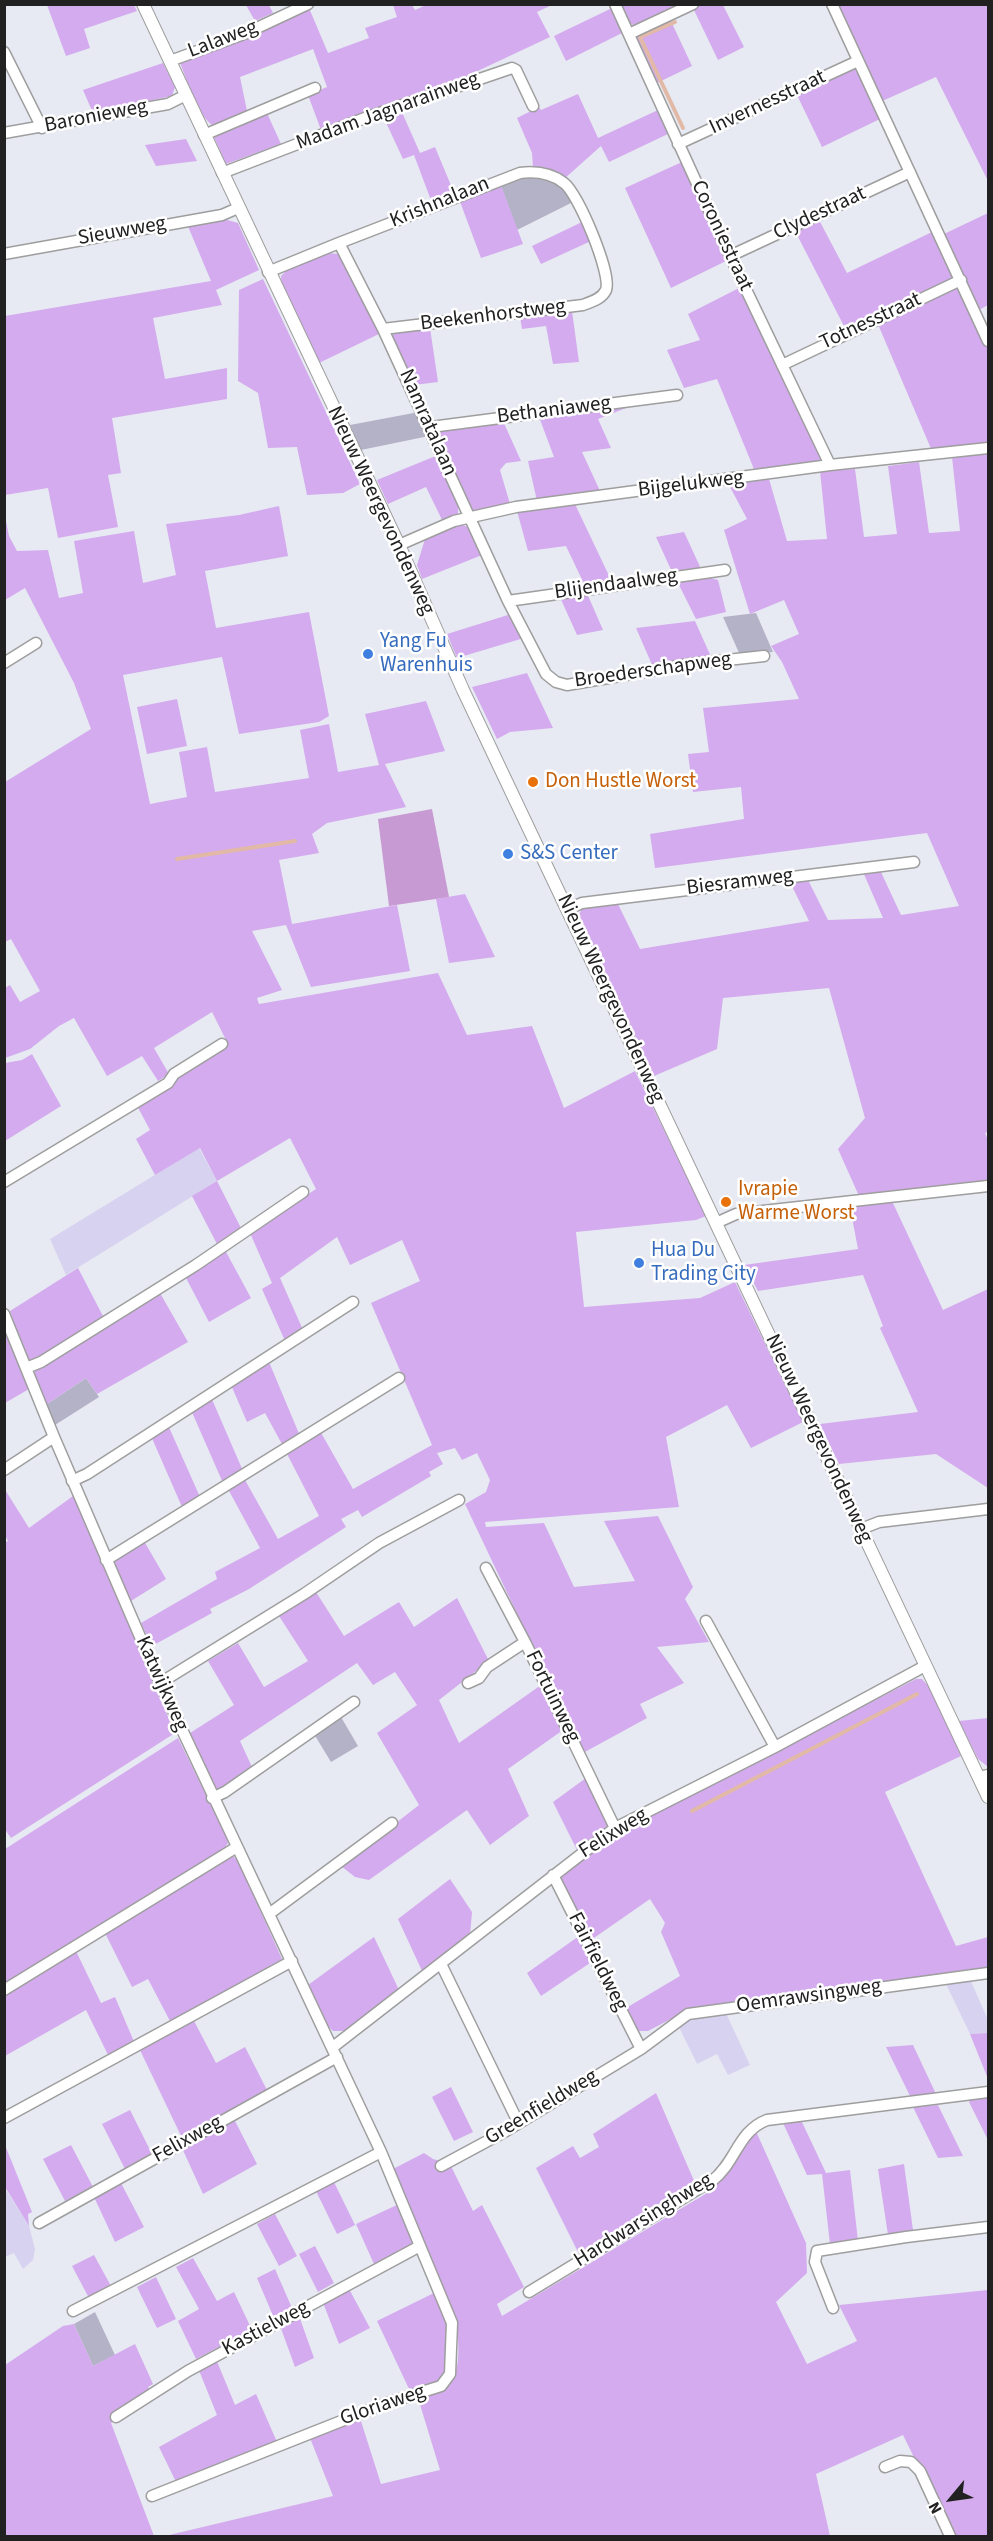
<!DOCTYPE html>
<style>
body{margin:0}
#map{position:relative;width:993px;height:2541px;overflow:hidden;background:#e7eaf2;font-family:"Source Sans 3",sans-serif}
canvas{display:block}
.frame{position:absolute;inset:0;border:6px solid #212121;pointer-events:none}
.north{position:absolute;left:921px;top:2469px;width:60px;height:60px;-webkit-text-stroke:4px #fff;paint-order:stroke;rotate:241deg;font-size:16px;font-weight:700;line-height:24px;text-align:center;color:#212121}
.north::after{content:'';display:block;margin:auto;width:21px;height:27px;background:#212121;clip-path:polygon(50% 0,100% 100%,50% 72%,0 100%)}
</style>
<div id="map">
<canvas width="993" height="2541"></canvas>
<div class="frame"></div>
<div class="north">N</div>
</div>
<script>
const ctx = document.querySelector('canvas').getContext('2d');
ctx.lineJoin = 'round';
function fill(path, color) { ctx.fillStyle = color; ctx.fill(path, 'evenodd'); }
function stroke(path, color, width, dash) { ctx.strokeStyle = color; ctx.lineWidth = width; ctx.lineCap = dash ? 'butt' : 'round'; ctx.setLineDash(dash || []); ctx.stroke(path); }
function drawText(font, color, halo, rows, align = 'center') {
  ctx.font = font + ' "Source Sans 3",sans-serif'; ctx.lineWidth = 5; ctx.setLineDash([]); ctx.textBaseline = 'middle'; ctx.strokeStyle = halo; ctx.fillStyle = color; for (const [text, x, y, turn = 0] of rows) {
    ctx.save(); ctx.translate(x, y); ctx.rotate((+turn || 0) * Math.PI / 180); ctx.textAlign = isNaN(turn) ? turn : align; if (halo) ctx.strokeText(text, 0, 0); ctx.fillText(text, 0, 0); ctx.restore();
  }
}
const construction = new Path2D(`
 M 540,176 L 561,185 L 573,202 L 517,230 L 500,183 L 514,178 Z
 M 419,412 L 429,436 L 361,450 L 350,425 Z
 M 756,613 L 773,652 L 740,655 L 723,617 Z
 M 86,1378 L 99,1397 L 55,1425 L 47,1404 Z
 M 341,1717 L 358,1746 L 331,1762 L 314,1734 Z
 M 95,2312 L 115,2355 L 93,2366 L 74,2324 Z`);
const farmland = new Path2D(`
 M 199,1148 L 217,1181 L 66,1275 L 50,1239 Z
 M 970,1979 L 988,2020 L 988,2033 L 970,2034 L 945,1982 Z
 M 725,2011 L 750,2065 L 728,2075 L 717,2054 L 697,2064 L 677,2023 L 689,2017 Z
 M 4,2187 L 29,2226 L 35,2249 L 33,2260 L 23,2269 L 14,2253 L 5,2257 Z`);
const grass = new Path2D(`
 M 428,4 L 552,5 L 537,12 L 550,37 L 450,84 L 321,130 L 308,95 L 327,87 L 313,49 L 240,77 L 247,111 L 214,126 C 198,118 186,77 179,60 L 309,8 L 328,53 L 369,38 L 365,28 L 397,17 L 393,5 L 412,5 L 415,10 Z
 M 47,5 L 134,5 L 137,11 L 84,29 L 90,48 L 66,56 Z
 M 246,5 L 269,5 L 273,13 L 255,21 Z
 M 619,5 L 687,5 L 638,26 L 630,24 Z
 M 699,5 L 723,5 L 744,47 L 718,60 L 693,8 Z
 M 835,5 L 988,5 L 988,181 L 936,77 L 880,102 Z
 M 612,8 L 624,32 L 566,61 L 554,36 Z
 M 670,19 L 692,66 L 655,84 L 635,36 Z
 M 163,63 L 175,87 L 172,96 L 93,113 L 83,90 Z
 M 853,68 L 857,68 L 882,118 L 822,147 L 796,93 Z
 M 578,94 L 598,138 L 658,110 L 670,133 L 609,162 L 601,146 L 564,179 L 533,168 L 532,153 L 517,118 L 539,107 L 541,110 Z
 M 401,110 L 420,153 L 435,147 L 455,195 L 432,203 L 414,155 L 403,159 L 383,116 Z
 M 267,113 L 281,144 L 226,164 L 213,135 Z
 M 186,139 L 197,161 L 156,166 L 145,145 Z
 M 682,162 L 728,260 L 671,288 L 625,188 Z
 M 500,183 L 523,244 L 481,258 L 459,199 Z
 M 988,213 L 988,305 L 979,310 L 944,234 Z
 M 818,218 L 847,273 L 934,231 L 953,274 L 952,279 L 846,330 L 794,229 Z
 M 224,219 L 238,223 L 259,270 L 216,290 L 222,305 L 153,318 L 165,379 L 227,368 L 227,399 L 112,418 L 121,473 L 108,475 L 118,527 L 58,538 L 48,488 L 5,495 L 5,316 L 211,281 L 187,224 Z
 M 582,222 L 591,241 L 541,264 L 532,246 Z
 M 328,253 L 338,254 L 342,258 L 381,333 L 319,363 L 282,287 L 281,276 L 289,268 Z
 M 263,279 L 360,484 L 343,493 L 307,495 L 297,447 L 268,448 L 258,393 L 238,381 L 239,290 Z
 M 957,286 L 963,291 L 988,348 L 988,445 L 932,451 L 877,322 Z
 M 741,287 L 822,460 L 820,463 L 756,474 L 717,379 L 684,388 L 667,350 L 700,340 L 688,314 Z
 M 572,311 L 579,362 L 553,364 L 546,326 L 522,329 L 520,317 Z
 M 430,328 L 438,382 L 414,385 L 392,336 L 396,332 Z
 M 616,406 L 626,408 L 598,419 L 611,448 L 582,452 L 601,493 L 537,501 L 528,461 L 554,457 L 539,417 Z
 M 503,421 L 521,461 L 506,463 L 500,470 L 510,504 L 472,511 L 438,435 L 441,430 Z
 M 988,454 L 988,1132 L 985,1133 L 988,1140 L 988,1183 L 859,1196 L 838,1149 L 865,1118 L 829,988 L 723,998 L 717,1049 L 654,1076 L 579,915 L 582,908 L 617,902 L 640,949 L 809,921 L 790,882 L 808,880 L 828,920 L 883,918 L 863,872 L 880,870 L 901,915 L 959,906 L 927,833 L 655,868 L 650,834 L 744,819 L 741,787 L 693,792 L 688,754 L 709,752 L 703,708 L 799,699 L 782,662 L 771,646 L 799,634 L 784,600 L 750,614 L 724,530 L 747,519 L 729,485 L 769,479 L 787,541 L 827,539 L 820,471 L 855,469 L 864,537 L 897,534 L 888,466 L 919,462 L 929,533 L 960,531 L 952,457 Z
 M 438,455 L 458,503 L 458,514 L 443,522 L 426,487 L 388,504 L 377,480 Z
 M 574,502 L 612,582 L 585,586 L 566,546 L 528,551 L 517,511 Z
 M 279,506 L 288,556 L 205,571 L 216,628 L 309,612 L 329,716 L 319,722 L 239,734 L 222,657 L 123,675 L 150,804 L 187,797 L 179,752 L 207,747 L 215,792 L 309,778 L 300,730 L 329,724 L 338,772 L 379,765 L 365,714 L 426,701 L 445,751 L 385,764 L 406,807 L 327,823 L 312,834 L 319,853 L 279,860 L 292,924 L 397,905 L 410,971 L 311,987 L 286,925 L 252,931 L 282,990 L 257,998 L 259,1004 L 438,973 L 467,1035 L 532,1026 L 564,1108 L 635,1071 L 706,1216 L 696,1220 L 576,1232 L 584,1307 L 700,1298 L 735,1282 L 803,1422 L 751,1448 L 727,1405 L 666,1437 L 679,1507 L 485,1522 L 486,1527 L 544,1523 L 574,1587 L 635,1581 L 604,1521 L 658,1516 L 693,1587 L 685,1599 L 709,1642 L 657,1647 L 684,1683 L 640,1704 L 647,1718 L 583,1753 L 465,1504 L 486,1492 L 490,1480 L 477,1453 L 462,1460 L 455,1448 L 437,1453 L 443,1464 L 429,1472 L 431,1476 L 362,1517 L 358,1510 L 341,1519 L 346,1527 L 249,1589 L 210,1609 L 212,1613 L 152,1646 L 141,1623 L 217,1579 L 215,1572 L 260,1548 L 228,1489 L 245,1480 L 278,1539 L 319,1516 L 286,1452 L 320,1431 L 353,1489 L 432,1445 L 371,1303 L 420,1281 L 402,1240 L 350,1265 L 337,1237 L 280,1278 L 303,1330 L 285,1341 L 262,1289 L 272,1283 L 250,1233 L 316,1189 L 290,1138 L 217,1181 L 241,1228 L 217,1244 L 192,1196 L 217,1181 L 200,1148 L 155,1175 L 136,1139 L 150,1130 L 135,1102 L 176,1073 L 228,1044 L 212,1012 L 154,1048 L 169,1074 L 158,1081 L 142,1056 L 107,1076 L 74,1018 L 59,1026 L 30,1049 L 5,1058 L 5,988 L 10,985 L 20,1002 L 40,991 L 11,939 L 5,942 L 5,782 L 91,729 L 74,683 L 25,588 L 5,600 L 4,511 L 9,536 L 17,551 L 48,550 L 59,598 L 83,593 L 74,541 L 134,531 L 143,583 L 176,575 L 166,524 L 239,515 Z
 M 457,523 L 468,527 L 482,555 L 422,579 L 417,565 L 425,539 Z
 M 684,532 L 702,571 L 673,574 L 656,537 Z
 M 703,576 L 718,580 L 726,612 L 696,619 L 676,579 Z
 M 586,591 L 603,630 L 577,635 L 559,595 Z
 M 511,614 L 524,638 L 457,658 L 447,634 Z
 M 695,621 L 712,659 L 653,667 L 636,628 Z
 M 527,673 L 553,728 L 510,732 L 497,739 L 472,687 Z
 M 177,699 L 187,746 L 147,754 L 137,707 Z
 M 465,894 L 495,957 L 449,963 L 436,899 Z
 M 32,1054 L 61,1106 L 5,1141 L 5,1063 L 22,1060 Z
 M 892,1201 L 943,1310 L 988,1289 L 988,1492 L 988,1488 L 936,1454 L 839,1464 L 820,1424 L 918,1412 L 880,1328 L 883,1326 L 863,1275 L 758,1291 L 744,1265 L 858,1249 L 850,1207 Z
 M 225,1250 L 251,1298 L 209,1322 L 185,1276 Z
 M 78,1268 L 104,1318 L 31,1362 L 26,1357 L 10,1311 Z
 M 160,1293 L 188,1342 L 97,1394 L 86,1378 L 47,1404 L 34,1375 L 35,1368 Z
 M 4,1329 L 29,1389 L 5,1403 L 4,1403 Z
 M 269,1362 L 300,1436 L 283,1446 L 265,1413 L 247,1422 L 231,1385 Z
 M 211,1397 L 243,1471 L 223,1483 L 191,1410 Z
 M 168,1425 L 200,1497 L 182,1507 L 151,1436 Z
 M 4,1488 L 29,1528 L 73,1496 L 175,1733 L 11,1838 L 4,1828 L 4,1543 L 8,1541 L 5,1535 Z
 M 144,1541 L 166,1579 L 131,1601 L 114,1562 Z
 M 316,1592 L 344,1636 L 399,1602 L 414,1627 L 457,1598 L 489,1661 L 439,1700 L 459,1743 L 541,1685 L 563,1730 L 508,1769 L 529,1816 L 490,1845 L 467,1810 L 369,1880 L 355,1877 L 341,1866 L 419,1805 L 377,1733 L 417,1705 L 395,1672 L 373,1685 L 357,1663 L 240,1741 L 252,1767 L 218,1792 L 190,1733 L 234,1705 L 208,1661 L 238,1643 L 264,1687 L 308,1661 L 279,1616 Z
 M 916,1679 L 922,1679 L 931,1689 L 961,1756 L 885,1792 L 956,1946 L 988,1937 L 988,1970 L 694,2007 L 648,2031 L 639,2031 L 626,2008 L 680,1976 L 661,1932 L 665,1923 L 650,1899 L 591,1940 L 561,1880 L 563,1875 L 612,1836 Z
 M 988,1718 L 988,1766 L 987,1766 L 978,1759 L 959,1721 Z
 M 178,1738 L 226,1836 L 228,1843 L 224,1849 L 5,1985 L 5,1849 Z
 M 586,1778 L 608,1825 L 577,1850 L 553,1802 Z
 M 229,1854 L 237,1859 L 282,1959 L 171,2023 L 148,1979 L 132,1987 L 104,1931 Z
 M 450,1879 L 472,1912 L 470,1935 L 423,1973 L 398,1919 Z
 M 579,1936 L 593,1961 L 541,1996 L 527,1973 Z
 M 374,1937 L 399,1990 L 346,2031 L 333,2031 L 327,2025 L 308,1985 Z
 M 75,1949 L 101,2003 L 115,1997 L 135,2044 L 109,2057 L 86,2010 L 5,2056 L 5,1993 Z
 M 193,2019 L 216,2063 L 245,2047 L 268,2092 L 182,2138 L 139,2048 Z
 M 988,2033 L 988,2079 L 970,2034 Z
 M 913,2045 L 936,2094 L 911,2098 L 886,2047 Z
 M 451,2087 L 473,2132 L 454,2141 L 432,2097 Z
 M 656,2093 L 695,2183 L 579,2254 L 536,2168 L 573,2146 L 580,2158 L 599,2147 L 593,2134 Z
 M 988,2097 L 988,2140 L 969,2102 L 970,2099 Z
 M 938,2105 L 963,2156 L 938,2158 L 913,2107 Z
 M 130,2110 L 152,2154 L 125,2169 L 102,2124 Z
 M 234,2119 L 257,2164 L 203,2194 L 182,2148 Z
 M 801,2120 L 826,2173 L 850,2170 L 858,2241 L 830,2244 L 822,2174 L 807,2175 L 783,2123 Z
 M 755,2129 L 806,2243 L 807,2273 L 776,2302 L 807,2364 L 857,2341 L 839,2305 L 988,2290 L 988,2536 L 953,2536 L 903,2435 L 816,2474 L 830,2536 L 165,2536 L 333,2496 L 310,2438 L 360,2418 L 381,2484 L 440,2470 L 418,2398 C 426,2395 437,2393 445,2388 C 464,2376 459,2330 453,2312 L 393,2169 L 424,2153 L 433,2159 L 450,2164 L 473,2211 L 482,2205 L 524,2287 L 497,2304 L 502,2316 L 707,2193 L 705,2189 Z
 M 5,2145 L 32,2212 L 28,2214 L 29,2226 L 5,2187 Z
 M 71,2145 L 93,2187 L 65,2201 L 43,2159 Z
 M 904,2164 L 913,2230 L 888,2235 L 878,2169 Z
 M 333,2180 L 355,2225 L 337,2234 L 315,2189 Z
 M 121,2183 L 144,2227 L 115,2242 L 94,2197 Z
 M 399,2204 L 413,2243 L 374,2264 L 356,2224 Z
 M 275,2214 L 297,2256 L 279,2266 L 257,2224 Z
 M 315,2246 L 334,2283 L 318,2292 L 299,2254 Z
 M 94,2255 L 111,2286 L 89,2298 L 72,2266 Z
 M 193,2258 L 217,2301 L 234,2292 L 252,2330 L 196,2359 L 178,2321 L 199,2309 L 176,2267 Z
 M 275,2269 L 292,2308 L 274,2318 L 257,2278 Z
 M 156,2277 L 176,2319 L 157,2328 L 137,2287 Z
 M 348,2287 L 370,2328 L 339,2344 L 322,2300 Z
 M 436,2292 L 449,2321 L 446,2374 L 439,2383 L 410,2391 L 377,2321 Z
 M 298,2313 L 314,2358 L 295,2367 L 279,2323 Z
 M 74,2324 L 93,2366 L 135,2344 L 153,2384 L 148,2387 L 152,2393 L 142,2405 L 111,2423 L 154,2536 L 5,2536 L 5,2365 L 63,2326 Z
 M 216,2359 L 235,2405 L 256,2394 L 277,2442 L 176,2482 L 159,2447 L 217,2415 L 198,2368 Z`);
const forest = new Path2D(`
 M 432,809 L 449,897 L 389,906 L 378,819 Z`);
const stream = new Path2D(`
 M 675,22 L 640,37 L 683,128
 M 177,859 L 295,841
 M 692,1811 L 917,1694`);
const minor = new Path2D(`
 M 615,4 L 730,256 L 830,465
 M 832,4 L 988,341
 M 629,34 L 693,4
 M 4,52 L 42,128
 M 170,61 L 244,34 L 308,4
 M 4,133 L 168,104 L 186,95
 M 204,135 L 315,88
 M 678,144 L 858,61
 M 222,173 L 365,118 L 512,68 L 516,70 L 533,106
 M 339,243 L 520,173 C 536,171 551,173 564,183 C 578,193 612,274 606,290 C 602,299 591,302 583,305 L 383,329
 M 4,254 L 222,215 L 238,208
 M 730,256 L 910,172
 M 268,272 L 339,243 L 383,329 L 508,601 L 546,674 L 556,682 L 567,685 L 690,664 L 764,656
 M 782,365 L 961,280
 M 431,427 L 677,395
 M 399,545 L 454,521 L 516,507 L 830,465 L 988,448
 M 508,601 L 725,570
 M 4,663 L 36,643
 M 568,909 L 582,903 L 914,862
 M 4,1182 L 168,1083 L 174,1074 L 222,1044
 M 716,1223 L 736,1214 L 988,1186
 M 4,1314 L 54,1437 L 160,1683 L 381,2152 L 452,2323 L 450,2374 L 441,2386 L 387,2403 L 152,2496
 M 26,1368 L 41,1362 L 196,1265 L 303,1192
 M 4,1470 L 54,1437
 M 72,1481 L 87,1474 L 353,1302
 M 861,1529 L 879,1522 L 988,1509
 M 106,1560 L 399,1378
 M 486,1568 L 525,1642 L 615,1828
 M 706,1621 L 775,1747
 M 160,1683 L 304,1594 L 379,1543 L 459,1500
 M 468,1683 L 479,1678 L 487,1667 L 525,1642
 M 979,1777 L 988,1775
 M 212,1798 L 225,1792 L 354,1702
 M 553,1875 L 641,2049
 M 269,1914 L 392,1823
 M 441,1964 L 518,2122
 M 4,1990 L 237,1847
 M 333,2047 L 615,1828 L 775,1747 L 925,1666
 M 4,2118 L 292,1961
 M 441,2166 L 506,2131 L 590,2080 L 641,2049 L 688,2014 L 988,1973
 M 39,2223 L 337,2057
 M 529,2292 L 713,2180 C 736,2162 738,2131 767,2120 L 988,2092
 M 833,2308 L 815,2262 L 817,2251 L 906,2237 L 988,2227
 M 73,2311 L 381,2152
 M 116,2417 L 188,2371 L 420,2246
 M 885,2467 L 900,2461 L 911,2462 L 920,2471 L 950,2536`);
const tertiary = new Path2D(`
 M 143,4 L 399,545 L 463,690 L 988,1797`);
const markers = [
 [368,654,6,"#3f7fe0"],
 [533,782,6,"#e8710a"],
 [508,854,6,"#3f7fe0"],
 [726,1202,6,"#e8710a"],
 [639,1263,6,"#3f7fe0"]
];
const streetNames = [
 ["Lalaweg",223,40,-21],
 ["Invernesstraat",768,103,-25],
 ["Madam Jagnarainweg",388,112,-20],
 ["Baronieweg",96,117,-11],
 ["Krishnalaan",440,203,-22],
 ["Clydestraat",820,214,-25],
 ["Sieuwweg",122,232,-10],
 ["Coroniestraat",721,236,65],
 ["Beekenhorstweg",493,316,-7],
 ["Totnesstraat",871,322,-25],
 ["Bethaniaweg",554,411,-7],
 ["Namratalaan",427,423,66],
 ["Bijgelukweg",691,485,-7],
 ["Nieuw Weergevondenweg",380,511,65],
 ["Blijendaalweg",616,585,-8],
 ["Broederschapweg",653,671,-8],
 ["Biesramweg",740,883,-7],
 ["Nieuw Weergevondenweg",610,999,65],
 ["Nieuw Weergevondenweg",818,1439,65],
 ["Katwijkweg",161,1684,66],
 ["Fortuinweg",552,1697,64],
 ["Felixweg",614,1834,-32],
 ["Fairfieldweg",597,1962,63],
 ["Oemrawsingweg",809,1997,-8],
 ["Greenfieldweg",542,2108,-31],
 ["Felixweg",188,2140,-29],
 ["Hardwarsinghweg",644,2221,-32],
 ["Kastielweg",266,2329,-28],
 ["Gloriaweg",383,2406,-19]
];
const shopNames = [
 ["Yang Fu",380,642],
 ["Warenhuis",380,666],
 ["S&S Center",520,854],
 ["Hua Du",651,1251],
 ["Trading City",651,1275]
];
const foodNames = [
 ["Don Hustle Worst",545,782],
 ["Ivrapie",738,1190],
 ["Warme Worst",738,1214]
];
fill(construction, '#b4b2c7');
fill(farmland, '#d8d2f1');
fill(grass, '#d4abee');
fill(forest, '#c89ad3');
stroke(stream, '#e2b9a6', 4);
stroke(minor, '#9e9e9e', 13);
stroke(tertiary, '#9e9e9e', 14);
stroke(minor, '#fff', 10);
stroke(tertiary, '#fff', 12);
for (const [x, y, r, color] of markers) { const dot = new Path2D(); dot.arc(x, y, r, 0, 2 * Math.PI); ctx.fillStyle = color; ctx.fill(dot); stroke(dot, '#fff', 2); }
drawText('21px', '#212121', '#fff', streetNames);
drawText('21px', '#366cbe', '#fff', shopNames, 'left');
drawText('21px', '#c56008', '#fff', foodNames, 'left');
</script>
